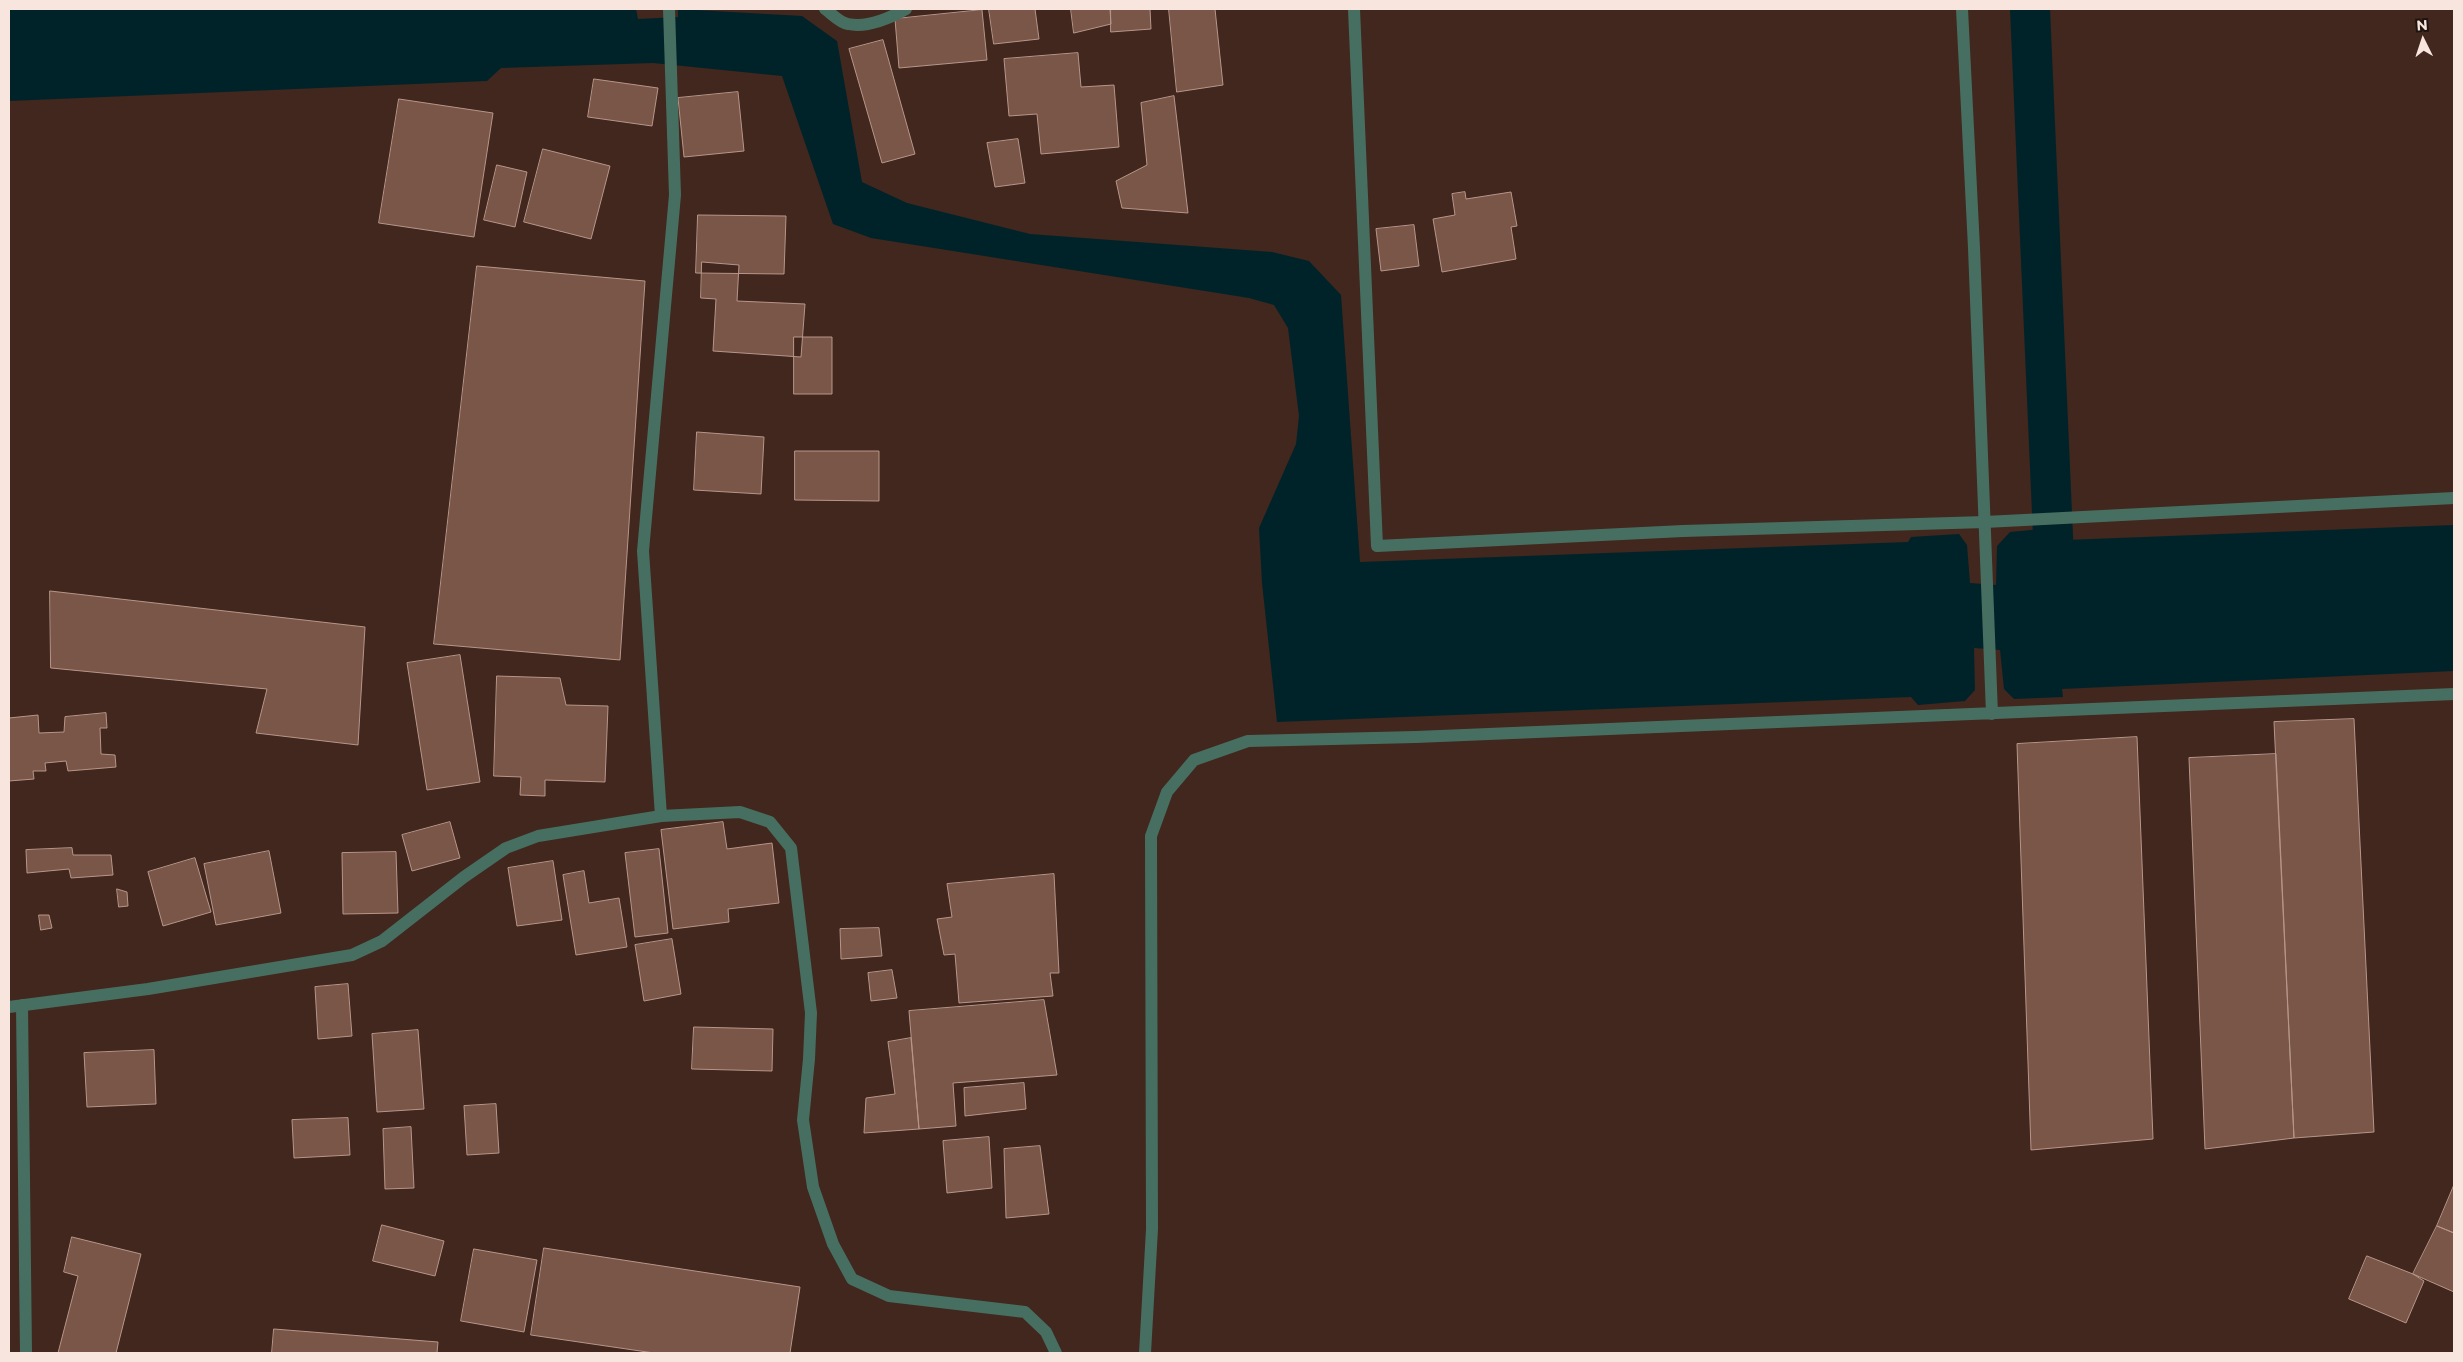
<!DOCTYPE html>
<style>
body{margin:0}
#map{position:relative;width:2463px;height:1362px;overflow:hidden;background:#41271d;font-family:Montserrat,sans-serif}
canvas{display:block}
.frame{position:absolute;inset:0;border:10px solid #f7e5de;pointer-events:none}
.north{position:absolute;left:2398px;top:15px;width:50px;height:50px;-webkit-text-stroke:4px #1f130f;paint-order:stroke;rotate:356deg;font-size:14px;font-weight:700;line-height:20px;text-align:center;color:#f7e5de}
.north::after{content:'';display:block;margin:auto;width:18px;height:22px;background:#f7e5de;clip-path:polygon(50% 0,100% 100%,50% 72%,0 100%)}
</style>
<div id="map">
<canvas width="2463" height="1362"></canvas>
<div class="frame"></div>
<div class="north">N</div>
</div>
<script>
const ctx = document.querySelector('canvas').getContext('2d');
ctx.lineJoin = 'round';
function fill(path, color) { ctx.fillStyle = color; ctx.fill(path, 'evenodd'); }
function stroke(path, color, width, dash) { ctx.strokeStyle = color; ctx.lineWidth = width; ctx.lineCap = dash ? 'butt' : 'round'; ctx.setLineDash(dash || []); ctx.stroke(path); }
const water = new Path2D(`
 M 9,9 L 636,9 L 638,19 L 678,17 L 678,9 L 802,16 L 837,41 L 862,182 L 907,203 L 1030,234 L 1272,252 L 1309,261 L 1341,295 L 1360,562 L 1908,542 L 1911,537 L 1959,534 L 1967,545 L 1970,583 L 1996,585 L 1997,546 L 2010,532 L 2063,527 L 2066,540 L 2454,525 L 2454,671 L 2062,689 L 2063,697 L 2014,699 L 2004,689 L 2000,650 L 1974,648 L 1975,690 L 1965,701 L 1918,705 L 1911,697 L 1277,722 L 1262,583 L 1259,528 L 1296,444 L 1299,416 L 1288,328 L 1274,305 L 1249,298 L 871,238 L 833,224 L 782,76 L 653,63 L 501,68 L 487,81 L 9,101 Z`);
const canal = new Path2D(`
 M 2030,9 L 2055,582`);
const building = new Path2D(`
 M 989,9 L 1035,9 L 1039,39 L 994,44 Z
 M 1071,9 L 1110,9 L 1111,24 L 1074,33 Z
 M 1111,9 L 1150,9 L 1151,29 L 1111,32 Z
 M 1169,9 L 1215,9 L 1223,85 L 1177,92 Z
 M 982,10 L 987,60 L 899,68 L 895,19 Z
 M 883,40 L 915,154 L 882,163 L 849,49 Z
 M 1078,53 L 1081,87 L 1114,85 L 1119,147 L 1041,154 L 1037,114 L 1009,116 L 1004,59 Z
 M 594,79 L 658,88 L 652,126 L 588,117 Z
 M 738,92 L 744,151 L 684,157 L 678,98 Z
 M 1174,96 L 1188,213 L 1122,208 L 1116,181 L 1147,165 L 1141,103 Z
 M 399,99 L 493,113 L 474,237 L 379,223 Z
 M 1018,139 L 1025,183 L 995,187 L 987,143 Z
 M 543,149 L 610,166 L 591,239 L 524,222 Z
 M 497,165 L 527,172 L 515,227 L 484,220 Z
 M 1465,192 L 1466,199 L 1511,192 L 1517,226 L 1511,227 L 1516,259 L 1442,272 L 1433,219 L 1455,215 L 1452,194 Z
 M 698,215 L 786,216 L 784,274 L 696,273 Z
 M 1414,225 L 1419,266 L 1381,271 L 1376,229 Z
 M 702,262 L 739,265 L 737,301 L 805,304 L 801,357 L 713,351 L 716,299 L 701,298 Z
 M 477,266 L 645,281 L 620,660 L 434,644 Z
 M 794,337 L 832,337 L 832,394 L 794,394 Z
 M 697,432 L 764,437 L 761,494 L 694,490 Z
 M 795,451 L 879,451 L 879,501 L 795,500 Z
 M 50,591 L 365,627 L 358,745 L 256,733 L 267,689 L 51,668 Z
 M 460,655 L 480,782 L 427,790 L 407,663 Z
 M 497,676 L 560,678 L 566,705 L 608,706 L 605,782 L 545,780 L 545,796 L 520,795 L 521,777 L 494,776 Z
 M 106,713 L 107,728 L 100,728 L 101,754 L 115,755 L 116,767 L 68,771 L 66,761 L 45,763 L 46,771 L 33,771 L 34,779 L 9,781 L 9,718 L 38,715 L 39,733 L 64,732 L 65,717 Z
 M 2354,719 L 2374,1132 L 2294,1138 L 2274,722 Z
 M 2137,737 L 2153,1139 L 2031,1150 L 2017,744 Z
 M 2276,754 L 2294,1138 L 2205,1149 L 2189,758 Z
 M 450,822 L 460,858 L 412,871 L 402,835 Z
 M 723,822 L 727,849 L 772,843 L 779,903 L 728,909 L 729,922 L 673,929 L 661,830 Z
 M 72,848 L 73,855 L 111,855 L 113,875 L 71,878 L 69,869 L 27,873 L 26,850 Z
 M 659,849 L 668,933 L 635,937 L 625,853 Z
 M 269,851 L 281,913 L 216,925 L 204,864 Z
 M 396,852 L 398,913 L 343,914 L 342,853 Z
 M 195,858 L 211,912 L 163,926 L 148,872 Z
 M 553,861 L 562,920 L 517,926 L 508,868 Z
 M 584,871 L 589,903 L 619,898 L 627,947 L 576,955 L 563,875 Z
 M 1054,874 L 1059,973 L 1050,973 L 1053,996 L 959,1003 L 955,954 L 944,955 L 937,919 L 952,917 L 947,884 Z
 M 117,889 L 127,892 L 128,906 L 119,907 Z
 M 39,915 L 49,915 L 52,928 L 41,930 Z
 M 879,928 L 882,956 L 841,959 L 840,929 Z
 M 672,939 L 681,994 L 644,1001 L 635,945 Z
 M 892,970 L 897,998 L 871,1001 L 868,973 Z
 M 348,984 L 352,1036 L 318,1039 L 315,987 Z
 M 1044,1000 L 1057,1075 L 953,1083 L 956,1126 L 919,1129 L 909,1011 Z
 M 694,1027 L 773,1029 L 772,1071 L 692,1069 Z
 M 418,1030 L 424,1109 L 377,1112 L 372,1034 Z
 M 911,1038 L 919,1129 L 864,1133 L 866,1098 L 895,1094 L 888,1042 Z
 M 154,1050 L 156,1104 L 87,1107 L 84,1053 Z
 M 1024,1083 L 1026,1109 L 965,1116 L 964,1088 Z
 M 496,1104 L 499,1153 L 467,1155 L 464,1106 Z
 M 348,1118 L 350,1155 L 294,1158 L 292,1120 Z
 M 411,1127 L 414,1188 L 385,1189 L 383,1129 Z
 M 989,1137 L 992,1188 L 947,1193 L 943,1141 Z
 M 1040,1146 L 1049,1214 L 1006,1218 L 1004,1149 Z
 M 2454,1185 L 2454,1233 L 2437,1226 Z
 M 382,1225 L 444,1241 L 435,1276 L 373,1261 Z
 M 2437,1226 L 2454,1233 L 2454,1292 L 2413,1274 Z
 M 72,1237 L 141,1254 L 116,1353 L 58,1353 L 78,1276 L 64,1272 Z
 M 544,1248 L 800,1287 L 790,1353 L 654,1353 L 531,1335 Z
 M 474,1249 L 537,1260 L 524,1332 L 461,1321 Z
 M 2367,1256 L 2413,1274 L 2424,1281 L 2406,1323 L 2349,1299 Z
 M 274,1329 L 438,1342 L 437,1353 L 272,1353 Z`);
const street = new Path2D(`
 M 825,9 C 831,13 840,23 848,24 C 867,28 890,18 906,9
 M 1354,9 L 1377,546 L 1683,531 L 1985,522 L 2454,498
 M 1962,9 L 1974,248 L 1992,714
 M 661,816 L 643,551 L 675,195 L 669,9
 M 22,1005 L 26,1353
 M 9,1007 L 148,989 L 352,955 L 382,941 L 464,877 L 506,848 L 538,836 L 661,816 L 740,812 L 770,822 L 791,848 L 811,1013 L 809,1059 L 803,1120 L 813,1187 L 833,1244 L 852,1279 L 889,1296 L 1025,1312 L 1046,1332 L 1056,1353
 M 1145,1353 L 1152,1229 L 1151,836 L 1167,792 L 1194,760 L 1248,741 L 1416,737 L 2454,694`);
fill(water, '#00232a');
stroke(canal, '#00232a', 40);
fill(building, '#7a5648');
stroke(building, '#b79689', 1);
stroke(street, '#476f61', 12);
</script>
